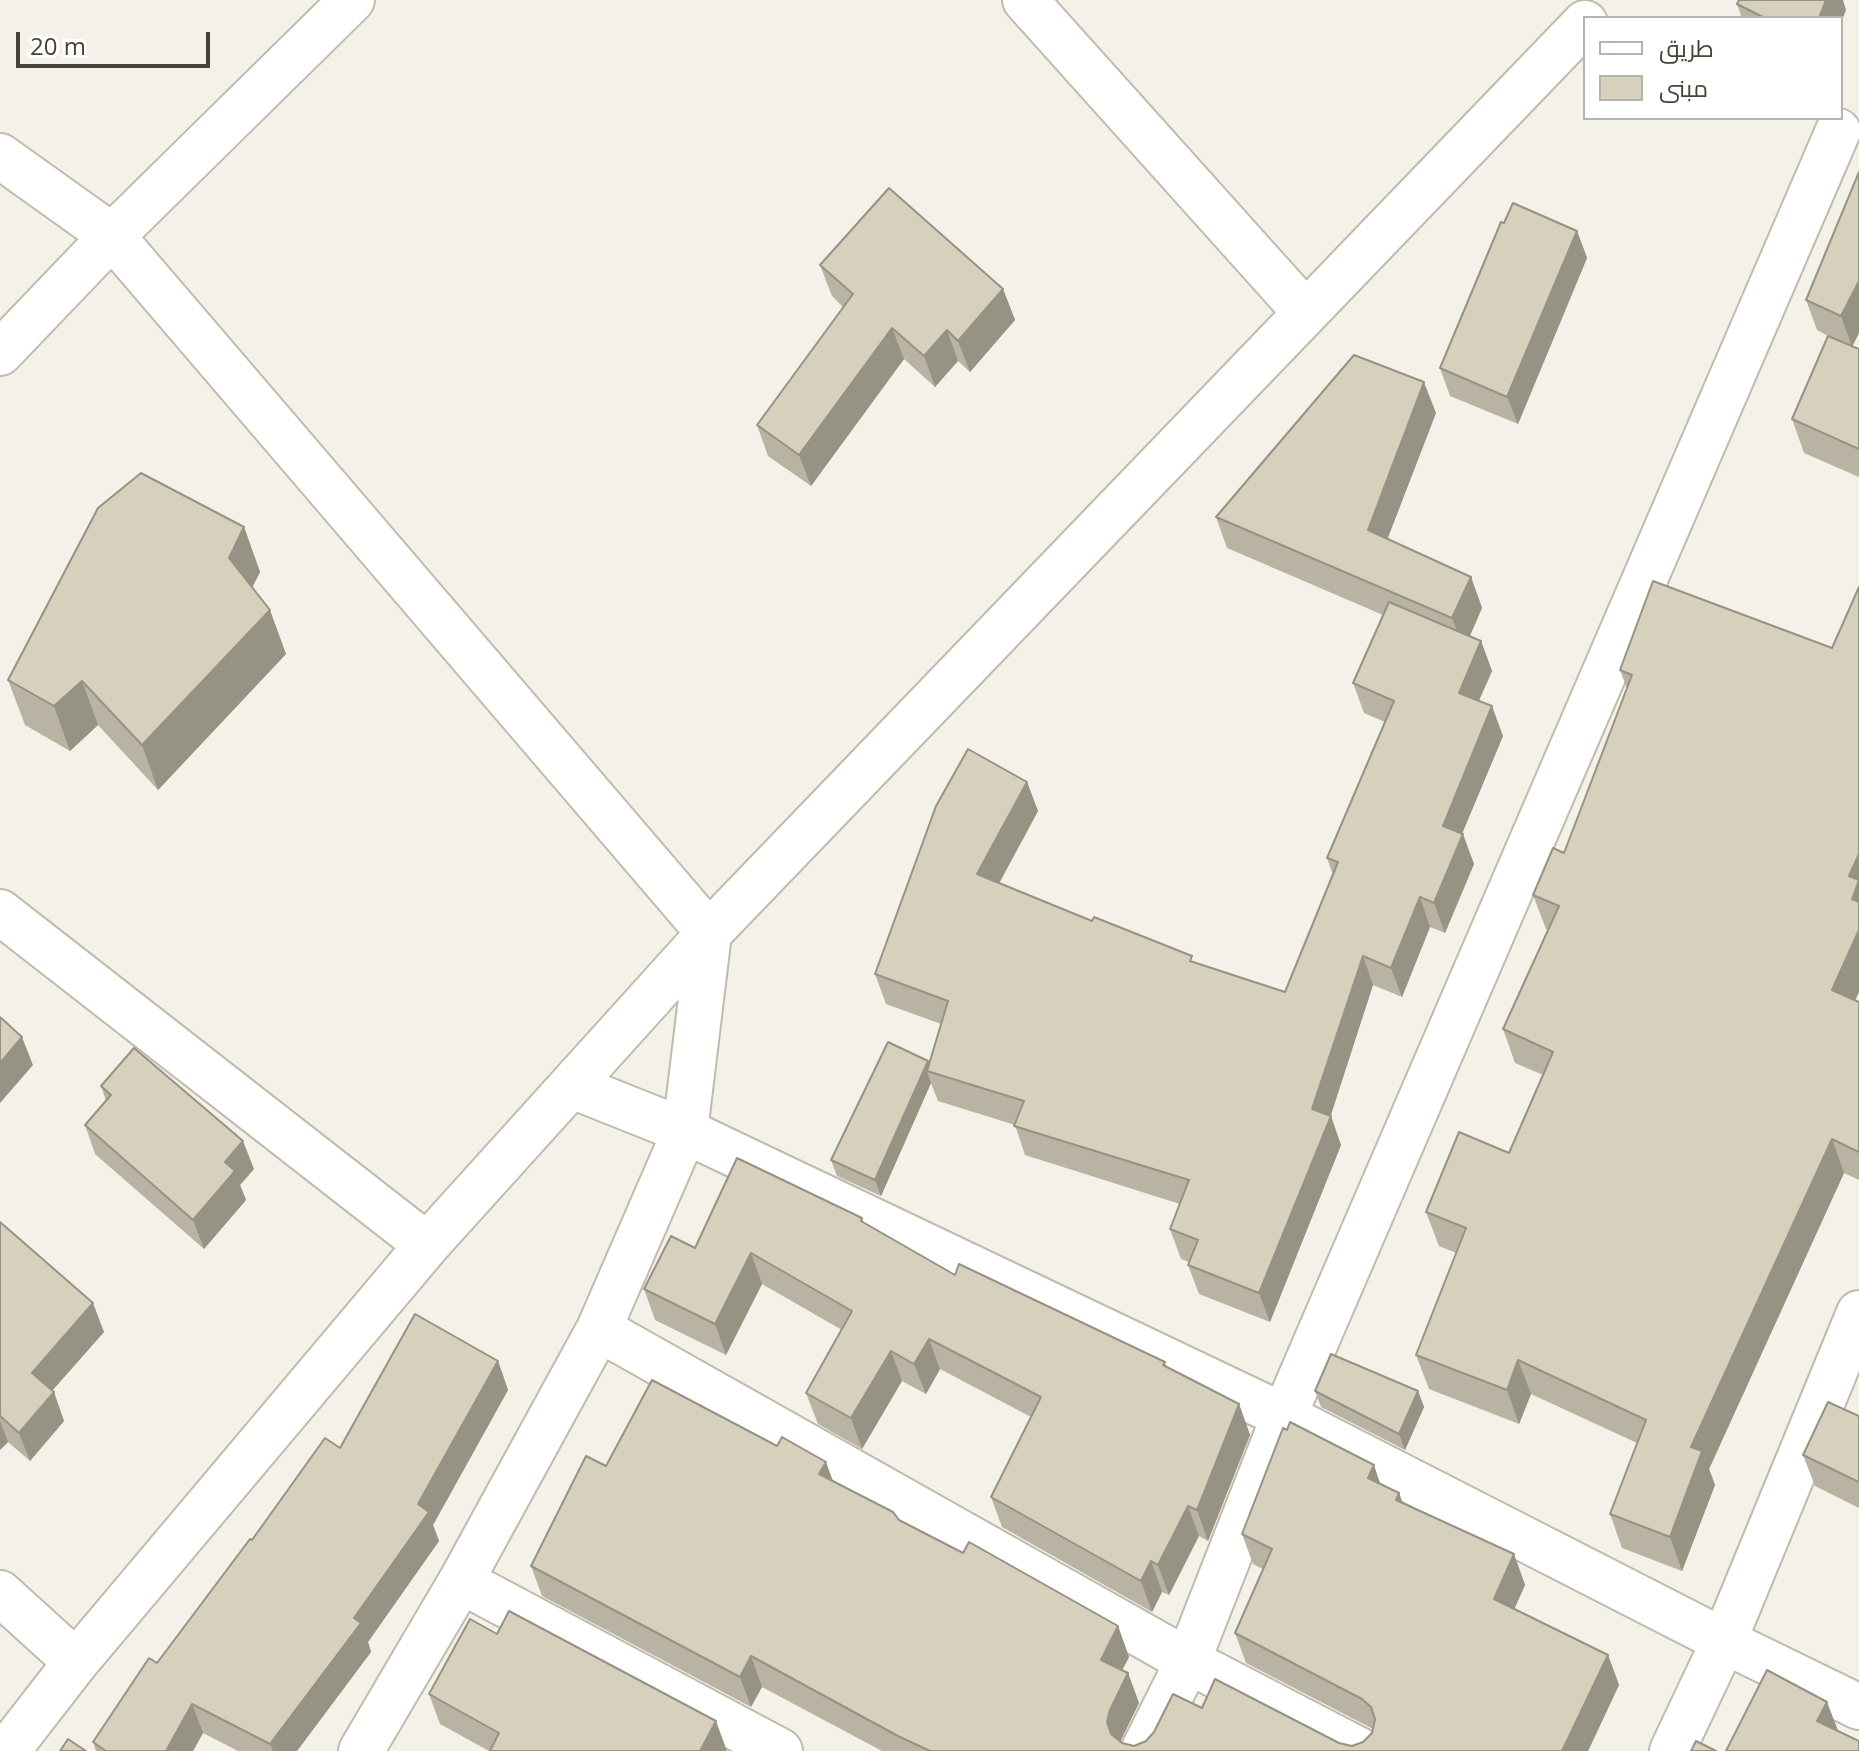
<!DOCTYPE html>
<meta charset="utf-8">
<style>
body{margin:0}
#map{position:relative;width:1859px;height:1751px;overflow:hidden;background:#f4f2e8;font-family:"Open Sans",Cairo,sans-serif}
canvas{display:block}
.legend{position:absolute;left:1583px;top:16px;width:260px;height:104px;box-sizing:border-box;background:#fff;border:2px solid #b6b4af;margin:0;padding:10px 14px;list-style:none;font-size:24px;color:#484336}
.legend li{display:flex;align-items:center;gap:16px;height:40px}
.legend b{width:40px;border:2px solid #b6b4af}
.scale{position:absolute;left:16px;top:32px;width:194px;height:36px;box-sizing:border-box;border:4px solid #484336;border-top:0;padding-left:10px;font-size:24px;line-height:28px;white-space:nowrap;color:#484336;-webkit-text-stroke:6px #fff;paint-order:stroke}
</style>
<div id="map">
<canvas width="1859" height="1751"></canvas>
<ul class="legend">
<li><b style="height:10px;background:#fff"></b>طريق</li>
<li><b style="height:22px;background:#d6d0bd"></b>مبنى</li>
</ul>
<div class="scale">20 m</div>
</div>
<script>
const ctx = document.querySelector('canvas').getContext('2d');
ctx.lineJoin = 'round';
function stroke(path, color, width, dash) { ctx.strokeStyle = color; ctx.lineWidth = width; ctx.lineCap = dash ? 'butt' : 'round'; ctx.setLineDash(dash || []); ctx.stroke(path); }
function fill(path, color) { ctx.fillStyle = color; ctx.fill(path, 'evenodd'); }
const minor = new Path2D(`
 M 1025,0 L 1305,312
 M 0,156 L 112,236 L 709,933 L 685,1131 L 599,1329 L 461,1581 L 361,1751
 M 0,353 L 112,236 L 352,0
 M 0,912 L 427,1245
 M 572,1086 L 685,1131 L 1284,1416 L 1724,1641 L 1859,1707
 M 599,1329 L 1188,1661 L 1361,1751
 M 461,1581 L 780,1751
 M 0,1593 L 76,1662
 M 1143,1751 L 1188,1661 L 1284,1416 L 1838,131
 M 1672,1751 L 1724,1641 L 1859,1313`);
const tertiary = new Path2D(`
 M 7,1751 L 76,1662 L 427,1245 L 709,933 L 1585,23`);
const wall = new Path2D(`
 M 1737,4 L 1846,10 L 1841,18 L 1742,18 Z
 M 1859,172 L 1859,333 L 1852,346 L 1859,349 L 1859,477 L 1804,453 L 1792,419 L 1828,336 L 1817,330 L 1806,300 Z
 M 1504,223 L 1577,231 L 1587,258 L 1518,424 L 1450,396 L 1440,368 Z
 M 820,265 L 1003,289 L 1015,320 L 970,372 L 958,361 L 935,387 L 904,359 L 811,486 L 768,456 L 757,425 L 843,307 L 832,296 Z
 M 1436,413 L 1387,539 L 1471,577 L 1482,608 L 1470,636 L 1481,641 L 1492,671 L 1479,701 L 1503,736 L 1462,834 L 1474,864 L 1445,933 L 1430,927 L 1402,997 L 1373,985 L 1330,1116 L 1341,1145 L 1270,1322 L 1199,1294 L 1188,1265 L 1189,1262 L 1181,1259 L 1170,1229 L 1180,1204 L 1025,1155 L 1015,1125 L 938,1101 L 931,1083 L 881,1196 L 837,1176 L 831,1160 L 929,1063 L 941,1024 L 886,1004 L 875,974 L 1027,782 L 1038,811 L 999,883 L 1194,962 L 1285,992 L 1333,875 L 1327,858 L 1385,722 L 1364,713 L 1353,683 L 1383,615 L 1227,548 L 1216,517 Z
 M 244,527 L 260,572 L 252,587 L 286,654 L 158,790 L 98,725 L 70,751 L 25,725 L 8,680 Z
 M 1653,581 L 1855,1000 L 1859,1002 L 1859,1180 L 1844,1173 L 1709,1469 L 1715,1485 L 1682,1571 L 1622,1548 L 1610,1514 L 1637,1443 L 1531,1394 L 1519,1424 L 1429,1389 L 1416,1355 L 1456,1253 L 1439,1246 L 1426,1212 L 1509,1153 L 1543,1075 L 1515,1063 L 1503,1029 L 1548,930 L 1546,929 L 1533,895 L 1564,853 L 1627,689 L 1620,670 Z
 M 101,1086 L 254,1169 L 240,1185 L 246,1200 L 204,1249 L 95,1154 L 85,1125 L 106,1101 Z
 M 862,1218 L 864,1223 L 955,1275 L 1165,1362 L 1167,1367 L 1239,1404 L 1250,1435 L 1208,1541 L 1199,1536 L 1169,1595 L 1162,1592 L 1152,1612 L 1002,1527 L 991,1497 L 1031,1417 L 940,1369 L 926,1394 L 902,1381 L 862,1449 L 818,1424 L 806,1393 L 842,1330 L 762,1284 L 726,1355 L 655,1320 L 644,1289 L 695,1248 Z
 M 0,1222 L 104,1332 L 52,1391 L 64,1421 L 30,1461 L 8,1442 L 0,1450 Z
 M 498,1361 L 508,1390 L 433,1525 L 439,1541 L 368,1642 L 371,1652 L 297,1751 L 238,1751 L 203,1733 L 193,1751 L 96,1751 L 93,1742 L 157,1663 L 252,1540 L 340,1448 Z
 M 1315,1391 L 1418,1391 L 1424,1407 L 1405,1450 L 1321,1407 Z
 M 1859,1416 L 1859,1508 L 1815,1486 L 1803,1455 Z
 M 777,1446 L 899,1520 L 963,1553 L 1118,1626 L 1129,1657 L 1122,1670 L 1128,1673 L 1139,1703 L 1121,1740 L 1120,1742 L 1122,1743 L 1134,1746 L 1146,1741 L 1202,1708 L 1339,1743 L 1352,1746 L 1363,1742 L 1372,1733 L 1373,1729 L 1246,1663 L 1235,1633 L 1263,1569 L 1253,1564 L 1242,1534 L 1380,1484 L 1399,1493 L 1403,1504 L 1514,1554 L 1525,1585 L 1514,1609 L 1608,1655 L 1619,1685 L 1588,1751 L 882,1751 L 762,1687 L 751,1707 L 542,1596 L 531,1566 L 606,1466 Z
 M 497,1634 L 727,1751 L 489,1751 L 440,1724 L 429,1694 Z`);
const shadedWall = new Path2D(`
 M 1826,0 L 1843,0 L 1846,10 L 1841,23 L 1841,18 L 1819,18 Z
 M 1577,231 L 1587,258 L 1518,424 L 1507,397 Z
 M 1859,281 L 1859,333 L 1852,347 L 1841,316 Z
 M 1003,289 L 1015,320 L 970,372 L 958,341 Z
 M 892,328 L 904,359 L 811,486 L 799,455 Z
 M 947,330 L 958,361 L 935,387 L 924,356 Z
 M 1424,382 L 1436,413 L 1379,561 L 1368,530 Z
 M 244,527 L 260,572 L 245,602 L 229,558 Z
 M 1471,577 L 1482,608 L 1464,649 L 1452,618 Z
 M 270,610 L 286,654 L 158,790 L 142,745 Z
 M 1481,641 L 1492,671 L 1469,722 L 1459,693 Z
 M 82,681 L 98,725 L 70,751 L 54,706 Z
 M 1492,706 L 1503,736 L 1453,855 L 1443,826 Z
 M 1027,782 L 1038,811 L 988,904 L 977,874 Z
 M 1463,834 L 1474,864 L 1445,933 L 1434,903 Z
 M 1859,854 L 1859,918 L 1852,899 L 1849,876 Z
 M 1420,897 L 1430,927 L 1402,997 L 1391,968 Z
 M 1859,930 L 1859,992 L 1845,1024 L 1832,990 Z
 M 1363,956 L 1373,985 L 1330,1118 L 1331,1116 L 1341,1145 L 1270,1322 L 1259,1293 L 1312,1109 Z
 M 22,1037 L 33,1065 L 0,1103 L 0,1063 Z
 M 928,1061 L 933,1073 L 927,1071 L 931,1083 L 881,1196 L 875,1180 Z
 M 1832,1139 L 1844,1173 L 1709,1469 L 1715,1485 L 1682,1571 L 1670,1537 L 1691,1447 Z
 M 243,1141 L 254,1169 L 240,1185 L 246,1200 L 204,1249 L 193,1220 L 225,1162 Z
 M 751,1253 L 762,1284 L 726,1355 L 715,1324 Z
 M 93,1303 L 104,1332 L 42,1402 L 32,1373 Z
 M 929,1339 L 940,1369 L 926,1394 L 914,1364 Z
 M 891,1351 L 902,1381 L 862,1449 L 851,1418 Z
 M 1518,1360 L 1531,1394 L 1519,1424 L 1507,1390 Z
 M 498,1361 L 508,1390 L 433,1525 L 439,1541 L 368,1642 L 371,1652 L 297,1751 L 273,1751 L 270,1744 L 418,1504 Z
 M 1418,1391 L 1424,1407 L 1405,1450 L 1399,1434 Z
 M 54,1392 L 64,1421 L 30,1461 L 19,1433 Z
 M 1239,1404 L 1250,1435 L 1208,1541 L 1197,1510 Z
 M 0,1421 L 8,1442 L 0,1450 Z
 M 826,1462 L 837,1492 L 819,1474 Z
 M 1374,1465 L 1384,1495 L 1368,1478 Z
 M 1399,1493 L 1410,1523 L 1396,1500 Z
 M 1188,1506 L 1199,1536 L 1169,1595 L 1158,1565 Z
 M 1514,1554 L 1525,1585 L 1505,1630 L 1494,1599 Z
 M 1151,1561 L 1162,1592 L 1152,1612 L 1141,1581 Z
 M 1118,1626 L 1129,1657 L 1112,1690 L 1101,1660 Z
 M 1608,1655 L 1619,1685 L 1588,1751 L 1562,1751 Z
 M 751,1656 L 762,1687 L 751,1707 L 740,1677 Z
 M 1128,1673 L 1139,1703 L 1121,1740 L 1118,1751 L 1117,1751 L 1107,1722 L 1110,1710 Z
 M 1827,1702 L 1839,1733 L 1817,1721 Z
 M 192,1704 L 203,1733 L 193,1751 L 166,1751 Z
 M 716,1721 L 727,1751 L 700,1751 Z`);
const building = new Path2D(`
 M 1739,0 L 1826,0 L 1819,18 L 1765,18 L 1737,4 Z
 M 1859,172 L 1859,281 L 1841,316 L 1806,300 Z
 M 889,188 L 1003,289 L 958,341 L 947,330 L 924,356 L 892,328 L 799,455 L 757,425 L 853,294 L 820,265 Z
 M 1513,203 L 1577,231 L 1507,397 L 1440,368 L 1501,222 L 1504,223 Z
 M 1828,336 L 1859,349 L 1859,449 L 1792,419 Z
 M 1354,355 L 1424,382 L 1368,530 L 1471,577 L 1452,618 L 1216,517 Z
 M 141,473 L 244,527 L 229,558 L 270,610 L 142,745 L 82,681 L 54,706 L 8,680 L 98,508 Z
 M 1653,581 L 1832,648 L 1859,587 L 1859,854 L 1849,876 L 1859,880 L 1852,899 L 1859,902 L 1859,930 L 1832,990 L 1859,1002 L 1859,1152 L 1832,1139 L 1691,1447 L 1702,1451 L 1670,1537 L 1610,1514 L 1646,1420 L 1518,1360 L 1507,1390 L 1416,1355 L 1466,1228 L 1426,1212 L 1459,1132 L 1509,1153 L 1553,1052 L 1503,1029 L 1559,906 L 1533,895 L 1553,848 L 1564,853 L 1632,675 L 1620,670 Z
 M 1389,602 L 1481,641 L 1459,693 L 1492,706 L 1443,826 L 1463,834 L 1434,903 L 1420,897 L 1391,968 L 1363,956 L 1312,1109 L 1331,1116 L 1259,1293 L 1188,1265 L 1198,1240 L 1170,1229 L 1189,1180 L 1014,1126 L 1024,1101 L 927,1071 L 948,1001 L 875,974 L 936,806 L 968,749 L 1027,782 L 977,874 L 1092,921 L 1094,917 L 1192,956 L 1190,961 L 1285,992 L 1338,862 L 1327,858 L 1394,701 L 1353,683 Z
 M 0,1017 L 22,1037 L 0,1063 Z
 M 888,1042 L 928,1061 L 875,1180 L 831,1160 Z
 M 134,1048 L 243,1141 L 225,1162 L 235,1171 L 193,1220 L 85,1125 L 111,1095 L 101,1086 Z
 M 737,1158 L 862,1218 L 861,1221 L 955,1275 L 959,1264 L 1165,1362 L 1163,1365 L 1239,1404 L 1197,1510 L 1188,1506 L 1158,1565 L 1151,1561 L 1141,1581 L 991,1497 L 1041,1397 L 929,1339 L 914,1364 L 891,1351 L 851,1418 L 806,1393 L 852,1311 L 751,1253 L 715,1324 L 644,1289 L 671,1236 L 695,1248 Z
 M 0,1222 L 93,1303 L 32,1373 L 54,1392 L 19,1433 L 0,1416 Z
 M 415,1314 L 498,1361 L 418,1504 L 429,1512 L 354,1618 L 361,1623 L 270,1744 L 192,1704 L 166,1751 L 106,1751 L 93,1742 L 149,1658 L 157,1663 L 250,1539 L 252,1540 L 325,1438 L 340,1448 Z
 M 1331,1354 L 1418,1391 L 1399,1434 L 1315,1391 Z
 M 652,1380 L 777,1446 L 782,1437 L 826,1462 L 819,1474 L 893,1512 L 899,1520 L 963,1553 L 969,1542 L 1118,1626 L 1101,1660 L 1128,1673 L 1110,1710 L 1107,1722 L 1111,1734 L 1122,1743 L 1134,1746 L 1146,1741 L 1154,1732 L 1173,1694 L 1202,1708 L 1215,1679 L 1339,1743 L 1352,1746 L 1363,1742 L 1372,1733 L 1375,1719 L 1371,1707 L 1362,1699 L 1235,1633 L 1272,1549 L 1242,1534 L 1283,1428 L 1287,1430 L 1290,1422 L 1374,1465 L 1368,1478 L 1399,1493 L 1396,1500 L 1514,1554 L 1494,1599 L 1608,1655 L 1562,1751 L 930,1751 L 898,1736 L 751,1656 L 740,1677 L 531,1566 L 586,1456 L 606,1466 Z
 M 1828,1402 L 1859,1416 L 1859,1482 L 1803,1455 Z
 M 509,1611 L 716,1721 L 700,1751 L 490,1751 L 499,1733 L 429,1694 L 470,1619 L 497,1634 Z
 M 1767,1670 L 1827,1702 L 1817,1721 L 1859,1741 L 1859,1751 L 1726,1751 Z
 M 68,1739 L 86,1751 L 60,1751 Z
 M 1696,1741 L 1716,1751 L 1691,1751 Z`);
stroke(minor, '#c0bbaa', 48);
stroke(tertiary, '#c0bbaa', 48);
stroke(minor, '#fff', 44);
stroke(tertiary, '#fff', 44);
fill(wall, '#b8b3a3');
fill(shadedWall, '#969284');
fill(building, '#d6d0bd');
stroke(building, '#969284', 2);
</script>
